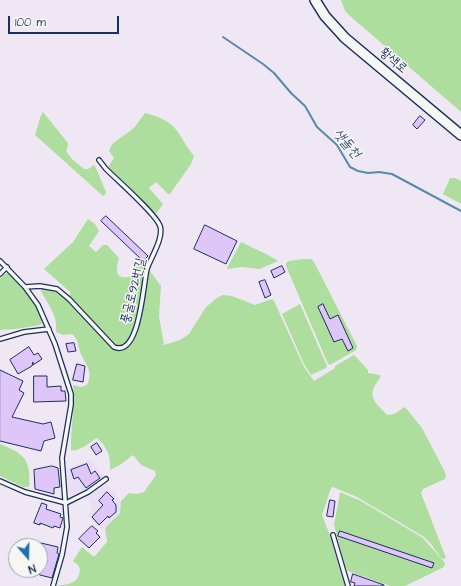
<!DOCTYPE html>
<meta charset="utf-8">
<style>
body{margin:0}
#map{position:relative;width:461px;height:586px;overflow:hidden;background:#efe8f4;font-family:"Architects Daughter",sans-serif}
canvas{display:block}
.north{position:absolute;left:8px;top:538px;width:40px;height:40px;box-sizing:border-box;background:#f6f6f2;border:1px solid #9ea6b7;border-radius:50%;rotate:160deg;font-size:11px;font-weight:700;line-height:16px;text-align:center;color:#1b2f5e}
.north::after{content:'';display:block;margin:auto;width:14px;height:18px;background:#1f6fb2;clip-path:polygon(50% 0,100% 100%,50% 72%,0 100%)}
.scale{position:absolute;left:8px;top:16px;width:111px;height:18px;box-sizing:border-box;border:2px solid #1b2f5e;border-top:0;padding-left:5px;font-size:12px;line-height:14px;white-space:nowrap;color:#1b2f5e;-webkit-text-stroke:3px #f6f6f2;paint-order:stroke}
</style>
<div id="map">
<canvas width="461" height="586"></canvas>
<div class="north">N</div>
<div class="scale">100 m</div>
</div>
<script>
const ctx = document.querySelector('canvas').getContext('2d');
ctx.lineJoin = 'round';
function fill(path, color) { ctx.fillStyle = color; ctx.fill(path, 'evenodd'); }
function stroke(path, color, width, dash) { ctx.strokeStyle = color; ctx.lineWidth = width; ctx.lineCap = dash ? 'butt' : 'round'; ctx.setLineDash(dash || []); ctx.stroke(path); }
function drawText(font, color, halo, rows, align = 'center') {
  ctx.font = font + ' "Architects Daughter","Poor Story",sans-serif'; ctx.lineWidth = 3; ctx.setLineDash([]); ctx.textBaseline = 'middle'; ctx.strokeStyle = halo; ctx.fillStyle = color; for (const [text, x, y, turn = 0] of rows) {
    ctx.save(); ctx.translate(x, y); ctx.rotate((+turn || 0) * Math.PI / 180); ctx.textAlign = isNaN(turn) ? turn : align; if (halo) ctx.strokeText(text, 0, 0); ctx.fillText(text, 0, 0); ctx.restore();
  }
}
const built = new Path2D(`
 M 91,459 L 104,477 L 85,490 L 69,495 L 66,470 Z
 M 106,483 L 119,498 L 121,502 L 121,510 L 120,513 L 102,530 L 87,515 L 91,511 L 92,506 L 86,497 L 93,493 Z`);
const green = new Path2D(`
 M 341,0 L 461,0 L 461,112 L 350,16 L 345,11 Z
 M 43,112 L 68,143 L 68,146 L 66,151 L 72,159 L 84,169 L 88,169 L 94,165 L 95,166 L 106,192 L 105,195 L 103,196 L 35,135 L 41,115 Z
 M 145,113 C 180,122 175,132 194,156 L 191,164 L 170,194 L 168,194 L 156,182 L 149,188 L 163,204 L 156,214 L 108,167 L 114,158 L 109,151 L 112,144 L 134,128 Z
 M 450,178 L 455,178 L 461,181 L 461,204 L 443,194 Z
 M 88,219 L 95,224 L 99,231 L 89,246 L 96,252 L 103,245 L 107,245 L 119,258 C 116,270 114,281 132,276 L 136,267 L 141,265 L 150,271 L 161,286 L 159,316 L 164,345 L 180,340 L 189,334 L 206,307 L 218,297 L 223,295 L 232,296 L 255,305 L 272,299 L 274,301 L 304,367 L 314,381 L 335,368 L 335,366 L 354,355 L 368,370 L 368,373 L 380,375 L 380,378 C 366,396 373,400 387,415 L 394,414 L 405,407 L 422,428 L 445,472 L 446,476 L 445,479 L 423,489 L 421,493 L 446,558 L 443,559 L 441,558 L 431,544 L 424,537 L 357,497 L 333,487 L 331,488 L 322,515 L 329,533 L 345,586 L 56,586 C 67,584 79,585 80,569 L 78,565 L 73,561 L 82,547 L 94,557 L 107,542 L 105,528 L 120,513 L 121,501 L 129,493 L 137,494 L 144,492 L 156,475 L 155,471 L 141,465 L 133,455 L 120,465 L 110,470 C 111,456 107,447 97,438 C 89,442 81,452 71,450 C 70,428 76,407 73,385 L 81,387 L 87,385 C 94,371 85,364 80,352 C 78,345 78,339 72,334 L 63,335 L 56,332 C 58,315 48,305 41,291 L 42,289 L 54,291 L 66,299 L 70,295 L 70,292 L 44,269 L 73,242 Z
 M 241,242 L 268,255 L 278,261 L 260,269 L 241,267 L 228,269 L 227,268 Z
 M 303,259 L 311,259 L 314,262 L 357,346 L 356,350 L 330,365 L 328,364 L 286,266 L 286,263 L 289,261 Z
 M 7,273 C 18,279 42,310 42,323 L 40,325 L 16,329 L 0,330 L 0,278 Z
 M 300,304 L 327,366 L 326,368 L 311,375 L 304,364 L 282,314 Z
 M 0,444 C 14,450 27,454 29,471 C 29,476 30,482 29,487 L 23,487 L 0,476 Z
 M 340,492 L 361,501 L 423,538 L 445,563 L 444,567 L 405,586 L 390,586 L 348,571 L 345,566 L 334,525 Z`);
const stream = new Path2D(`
 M 223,37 L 263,64 L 274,73 L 291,93 L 305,106 L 317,127 L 337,145 L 350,167 L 358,171 L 368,173 L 379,172 L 392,174 L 461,211`);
const building = new Path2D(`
 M 420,116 L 425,120 L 417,129 L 413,125 Z
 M 106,216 L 148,256 L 143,261 L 101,221 Z
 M 205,225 L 237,241 L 226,264 L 194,249 Z
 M 282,266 L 285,272 L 274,278 L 271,271 Z
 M 265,280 L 271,295 L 265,298 L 259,282 Z
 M 323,304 L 330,319 L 338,315 L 353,348 L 348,351 L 342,339 L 334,342 L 318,307 Z
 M 74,343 L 76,351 L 68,352 L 66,344 Z
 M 29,347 L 34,355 L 38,353 L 42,359 L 33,365 L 33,362 L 32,366 L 18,374 L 10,360 Z
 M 77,364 L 85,366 L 83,382 L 73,380 Z
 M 0,370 L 23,381 L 19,390 L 24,393 L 12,417 L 43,424 L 51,422 L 55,438 L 44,441 L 41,451 L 0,441 Z
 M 34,376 L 47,376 L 47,387 L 61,386 L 61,391 L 65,391 L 66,401 L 34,402 Z
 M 97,443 L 102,451 L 96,455 L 91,447 Z
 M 87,464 L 91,474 L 95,471 L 100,478 L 86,488 L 78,477 L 74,479 L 71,470 Z
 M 52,466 L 58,468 L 60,487 L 54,488 L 54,494 L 35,489 L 34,470 Z
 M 107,492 L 114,499 L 112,500 L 116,505 L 116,512 L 109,518 L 108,516 L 99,525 L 92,517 L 103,505 L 99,501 Z
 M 330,500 L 335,501 L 333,517 L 327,516 Z
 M 42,503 L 47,505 L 46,509 L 61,514 L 60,517 L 63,518 L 60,528 L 54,526 L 53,528 L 40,523 L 40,525 L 34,523 Z
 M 92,526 L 98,531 L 96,533 L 100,537 L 89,548 L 79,539 Z
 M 340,531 L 434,563 L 432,568 L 338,536 Z
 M 41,543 L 58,547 L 57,553 L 59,554 L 52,578 L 40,575 Z
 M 353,574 L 384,585 L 384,586 L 354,586 L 355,583 L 351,582 Z`);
const service = new Path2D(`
 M 0,261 L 25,287 L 38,305 L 55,344 L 71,394 L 71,405 L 62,458 L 67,527 L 62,555 L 53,586
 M 0,274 L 7,267
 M 25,287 L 40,286 L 57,289 L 69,299 L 114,347 C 140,358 143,284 147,269 C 151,257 164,238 160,226 C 156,214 117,180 106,169 L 99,160
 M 0,339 L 24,332 L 49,329
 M 0,481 L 25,492 L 66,503 L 88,492 L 106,479
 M 333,535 L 348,586`);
const tertiary = new Path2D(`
 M 315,0 L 325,16 L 345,38 L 461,135`);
const streetNames = [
 ["황색로",393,61,40],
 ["풍굴로92번길",134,291,-76]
];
const waterNames = [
 ["샛돌천",346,144,49]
];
fill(built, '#eadef5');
fill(green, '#aede9e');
stroke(stream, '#568baa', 2);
fill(building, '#dec7f8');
stroke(building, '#1b2f5e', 1);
stroke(service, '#1b2f5e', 6);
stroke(tertiary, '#1b2f5e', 12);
stroke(service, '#f6f6f2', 3.5);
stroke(tertiary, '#f6f6f2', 9);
drawText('13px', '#1b2f5e', '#f6f6f2', streetNames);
drawText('italic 14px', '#34567e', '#f6f6f2', waterNames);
</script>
